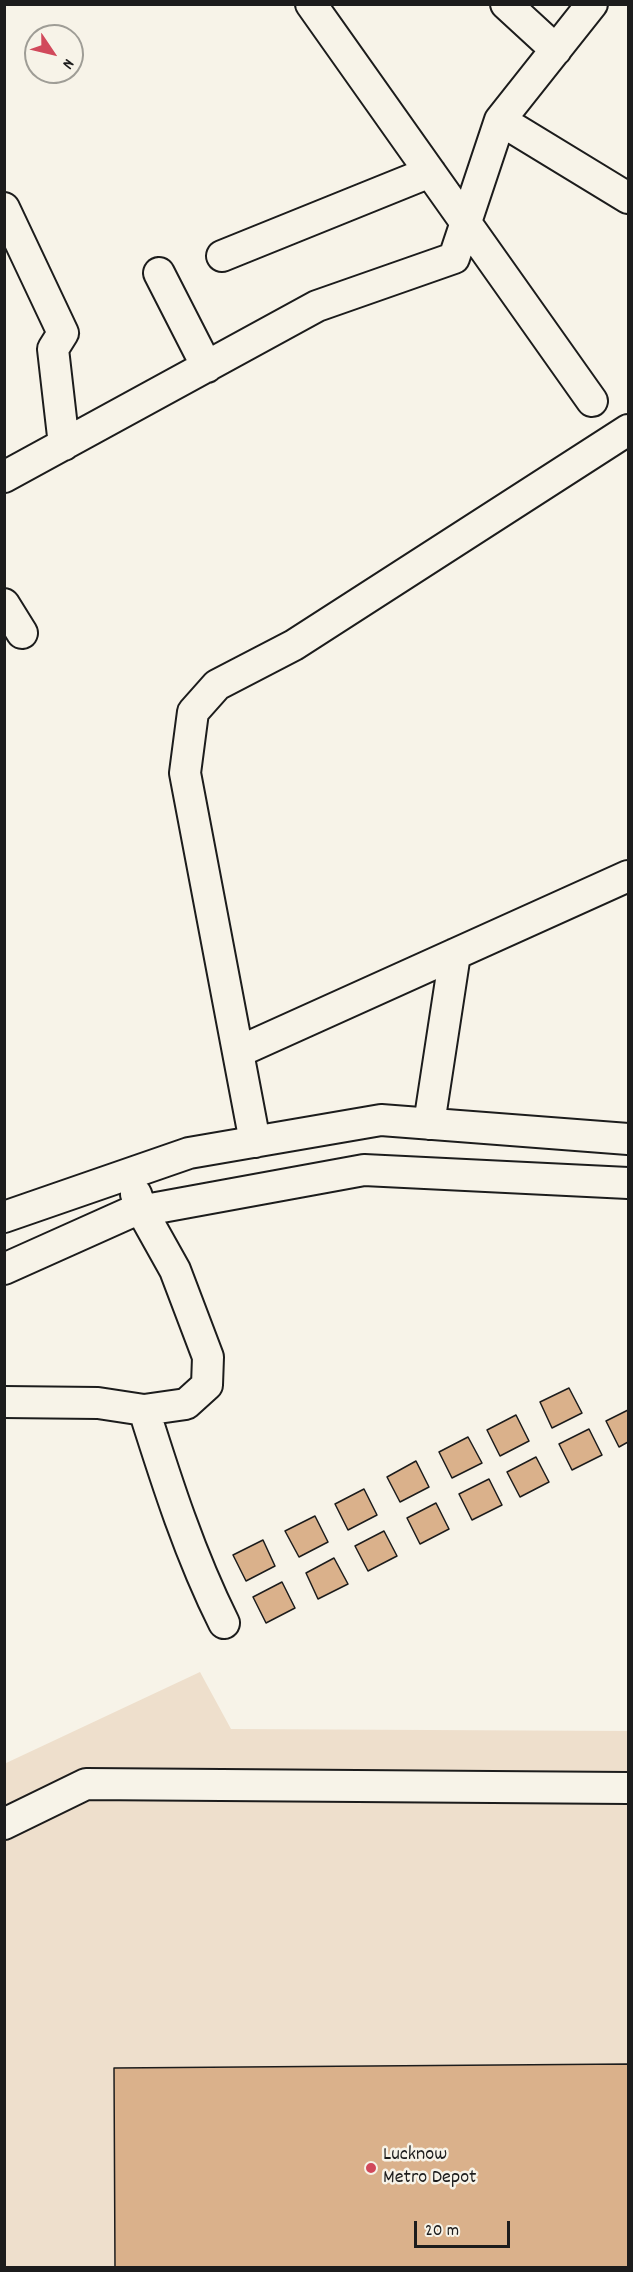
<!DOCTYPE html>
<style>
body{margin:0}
#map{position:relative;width:633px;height:2272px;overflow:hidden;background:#f7f3e8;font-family:Dekko,sans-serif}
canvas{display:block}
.frame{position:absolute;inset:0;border:6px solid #1c1c1c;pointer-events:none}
.north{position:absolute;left:24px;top:24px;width:60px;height:60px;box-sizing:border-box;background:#f7f3e8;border:2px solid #9f9d96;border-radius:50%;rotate:125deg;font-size:16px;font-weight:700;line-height:24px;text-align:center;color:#1c1c1c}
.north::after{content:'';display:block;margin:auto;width:21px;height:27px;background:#d1495b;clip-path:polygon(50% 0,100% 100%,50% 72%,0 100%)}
.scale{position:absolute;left:414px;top:2221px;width:96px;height:27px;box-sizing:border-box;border:3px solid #1c1c1c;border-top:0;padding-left:8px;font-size:18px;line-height:21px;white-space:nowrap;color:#1c1c1c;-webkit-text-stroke:4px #f7f3e8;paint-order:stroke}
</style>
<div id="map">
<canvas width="633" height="2272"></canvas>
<div class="frame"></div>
<div class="north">N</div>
<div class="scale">20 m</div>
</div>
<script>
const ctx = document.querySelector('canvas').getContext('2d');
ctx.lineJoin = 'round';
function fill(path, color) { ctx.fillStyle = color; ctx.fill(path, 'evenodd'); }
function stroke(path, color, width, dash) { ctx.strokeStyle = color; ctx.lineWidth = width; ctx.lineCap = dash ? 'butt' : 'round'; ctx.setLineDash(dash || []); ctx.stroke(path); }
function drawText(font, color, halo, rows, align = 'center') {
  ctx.font = font + ' Dekko,sans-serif'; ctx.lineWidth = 5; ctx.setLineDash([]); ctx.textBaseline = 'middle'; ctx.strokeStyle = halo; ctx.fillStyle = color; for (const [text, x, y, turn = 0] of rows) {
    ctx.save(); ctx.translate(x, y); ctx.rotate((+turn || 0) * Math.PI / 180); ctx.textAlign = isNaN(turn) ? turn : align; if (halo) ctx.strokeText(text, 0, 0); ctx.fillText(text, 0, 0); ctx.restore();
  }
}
const built = new Path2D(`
 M 200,1672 L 231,1729 L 628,1731 L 628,2267 L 5,2267 L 4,1764 Z`);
const building = new Path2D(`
 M 569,1388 L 582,1413 L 552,1428 L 540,1402 Z
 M 628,1410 L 628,1442 L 619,1447 L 606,1421 Z
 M 516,1415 L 529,1441 L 500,1456 L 487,1430 Z
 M 589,1429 L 602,1455 L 572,1470 L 559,1444 Z
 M 468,1437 L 482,1463 L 452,1478 L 439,1452 Z
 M 536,1457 L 549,1482 L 520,1497 L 507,1472 Z
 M 416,1461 L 429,1487 L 400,1502 L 387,1477 Z
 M 489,1479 L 502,1505 L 472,1520 L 459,1494 Z
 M 364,1489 L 377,1515 L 348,1530 L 335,1504 Z
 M 436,1503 L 449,1529 L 420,1544 L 407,1518 Z
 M 315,1516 L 328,1542 L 299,1557 L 285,1531 Z
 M 384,1531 L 397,1556 L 368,1571 L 355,1546 Z
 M 263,1540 L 275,1566 L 246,1581 L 233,1555 Z
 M 334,1558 L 348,1584 L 318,1599 L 306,1573 Z
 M 282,1582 L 295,1608 L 266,1623 L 253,1597 Z
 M 628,2064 L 628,2268 L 115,2268 L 114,2068 Z`);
const minor = new Path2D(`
 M 311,4 L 592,401
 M 506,4 L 556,50
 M 500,120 L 628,198
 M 4,208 L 63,333 L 53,349 L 64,445
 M 222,256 L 430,172
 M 159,273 L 207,367
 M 4,477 L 317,306 L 454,258 L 500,120 L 592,4
 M 4,604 L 22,633
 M 238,1052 L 628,876
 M 429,1124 L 455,954
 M 255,1142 L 185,773 L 193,712 L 217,685 L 294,645 L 628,430
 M 4,1217 L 189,1153 L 381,1120 L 628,1139
 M 4,1269 L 129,1213 L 364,1170 L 628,1183
 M 4,1402 L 98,1403 L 144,1410 L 186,1404 L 207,1385 L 208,1357 L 175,1270 L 142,1211 L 136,1194
 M 144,1410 C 167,1483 190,1555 224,1623
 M 4,1824 L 86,1784 L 628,1788`);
const markers = [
 [371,2168,6,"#d1495b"]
];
const poiNames = [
 ["Lucknow",383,2156],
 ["Metro Depot",383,2179]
];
fill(built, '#eedfcc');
fill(building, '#dab18b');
stroke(building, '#1c1c1c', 1.5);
stroke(minor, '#1c1c1c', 34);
stroke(minor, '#f7f3e8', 30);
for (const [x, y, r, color] of markers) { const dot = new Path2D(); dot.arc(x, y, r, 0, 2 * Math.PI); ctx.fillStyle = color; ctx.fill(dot); stroke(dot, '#f7f3e8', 2); }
drawText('20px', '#1c1c1c', '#f7f3e8', poiNames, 'left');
</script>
